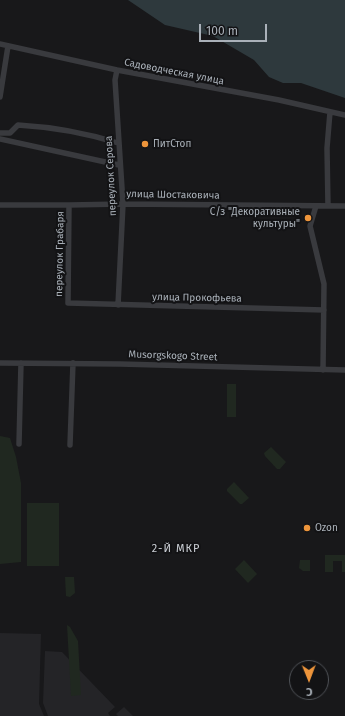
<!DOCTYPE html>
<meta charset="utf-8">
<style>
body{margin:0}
#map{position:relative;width:345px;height:716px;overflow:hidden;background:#18181a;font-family:"Fira Sans",sans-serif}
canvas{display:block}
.north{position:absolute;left:289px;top:660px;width:40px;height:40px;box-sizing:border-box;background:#131315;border:1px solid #4f5257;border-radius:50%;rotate:179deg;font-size:11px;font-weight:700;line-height:16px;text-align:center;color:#aab1b9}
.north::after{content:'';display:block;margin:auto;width:14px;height:18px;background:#ee953b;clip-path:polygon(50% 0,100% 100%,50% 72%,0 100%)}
.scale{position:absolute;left:199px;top:24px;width:68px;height:18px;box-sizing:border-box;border:2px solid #aab1b9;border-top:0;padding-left:5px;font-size:12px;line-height:14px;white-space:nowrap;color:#aab1b9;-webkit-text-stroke:3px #131315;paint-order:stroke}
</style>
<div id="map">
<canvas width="345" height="716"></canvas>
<div class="north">С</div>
<div class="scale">100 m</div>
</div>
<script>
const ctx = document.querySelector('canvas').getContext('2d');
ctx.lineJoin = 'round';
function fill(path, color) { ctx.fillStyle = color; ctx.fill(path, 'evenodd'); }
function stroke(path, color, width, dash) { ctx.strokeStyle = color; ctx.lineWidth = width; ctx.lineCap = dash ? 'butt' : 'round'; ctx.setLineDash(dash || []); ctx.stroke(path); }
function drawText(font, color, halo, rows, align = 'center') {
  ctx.font = font + ' "Fira Sans",sans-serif'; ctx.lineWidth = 4; ctx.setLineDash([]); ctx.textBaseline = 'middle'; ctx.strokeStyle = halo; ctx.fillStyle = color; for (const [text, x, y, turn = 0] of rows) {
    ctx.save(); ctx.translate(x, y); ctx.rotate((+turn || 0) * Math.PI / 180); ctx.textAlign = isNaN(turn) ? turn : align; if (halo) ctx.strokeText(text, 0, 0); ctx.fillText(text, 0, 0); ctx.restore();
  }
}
const built = new Path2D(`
 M 0,633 L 41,634 L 39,704 L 44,716 L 0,716 Z
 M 45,651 L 62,652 L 115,707 L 108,713 L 110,716 L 48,716 L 43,703 Z
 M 124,707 L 133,716 L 118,716 L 116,714 Z`);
const green = new Path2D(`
 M 227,384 L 236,384 L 236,417 L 227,417 Z
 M 0,436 L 10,438 L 16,457 L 21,483 L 21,562 L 0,564 Z
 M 271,447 L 286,462 L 280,469 L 277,469 L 265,456 L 264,453 Z
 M 234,482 L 249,498 L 242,504 L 240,504 L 227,491 L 227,489 Z
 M 27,503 L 59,503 L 59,566 L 27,566 Z
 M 325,555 L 345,555 L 345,572 L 342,572 L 342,561 L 333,561 L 333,572 L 325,572 Z
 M 244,560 L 257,574 L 248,583 L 235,569 Z
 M 300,560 L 310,560 L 310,571 L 303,571 L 299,568 Z
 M 65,577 L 74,577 L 75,593 L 70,597 L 66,596 Z
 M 67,625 L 70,627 L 78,641 L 81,695 L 71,696 Z`);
const water = new Path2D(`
 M 128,0 L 345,0 L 345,98 L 301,83 L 283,83 L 269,77 L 254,60 L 213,36 L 165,25 Z`);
const street = new Path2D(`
 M 0,44 L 117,70 L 279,100 L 345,115
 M 117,70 L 115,80 L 123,204 L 118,305
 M 0,97 L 8,46
 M 0,133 L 10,133 L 18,125 C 52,127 86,133 118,143
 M 0,139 L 119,165
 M 0,205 L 69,205 L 123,204 L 345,206
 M 69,205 L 68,303 L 324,310
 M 316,206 L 310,226 L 324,284 L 323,370
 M 328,206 L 327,148 L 330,112
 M 0,363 L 120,364 L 345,370
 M 19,444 L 21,363
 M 70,445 L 73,363`);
const markers = [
 [145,144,4,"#ee953b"],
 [308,218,4,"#ee953b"],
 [307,528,4,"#ee953b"]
];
const streetNames = [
 ["Садоводческая улица",174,72,11],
 ["переулок Серова",111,176,-93],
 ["улица Шостаковича",173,195,1],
 ["переулок Грабаря",60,254,-89],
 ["улица Прокофьева",197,298,1],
 ["Musorgskogo Street",173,356,2]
];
const poiNames = [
 ["ПитСтоп",153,144],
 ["С/з \"Декоративные",300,212,"right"],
 ["культуры\"",300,224,"right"],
 ["Ozon",315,528]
];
const neighbourhoodNames = [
 ["2-Й МКР",176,549]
];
fill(built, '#242427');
fill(green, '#202820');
fill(water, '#2e393d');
stroke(street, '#393a3e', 5.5);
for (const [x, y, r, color] of markers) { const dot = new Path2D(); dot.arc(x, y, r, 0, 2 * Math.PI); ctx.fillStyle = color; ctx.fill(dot); stroke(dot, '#131315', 1.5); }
drawText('10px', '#aab1b9', '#131315', streetNames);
drawText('10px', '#aab1b9', '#131315', poiNames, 'left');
ctx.letterSpacing = '1px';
drawText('11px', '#cbcfd5', '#131315', neighbourhoodNames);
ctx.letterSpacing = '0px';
</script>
